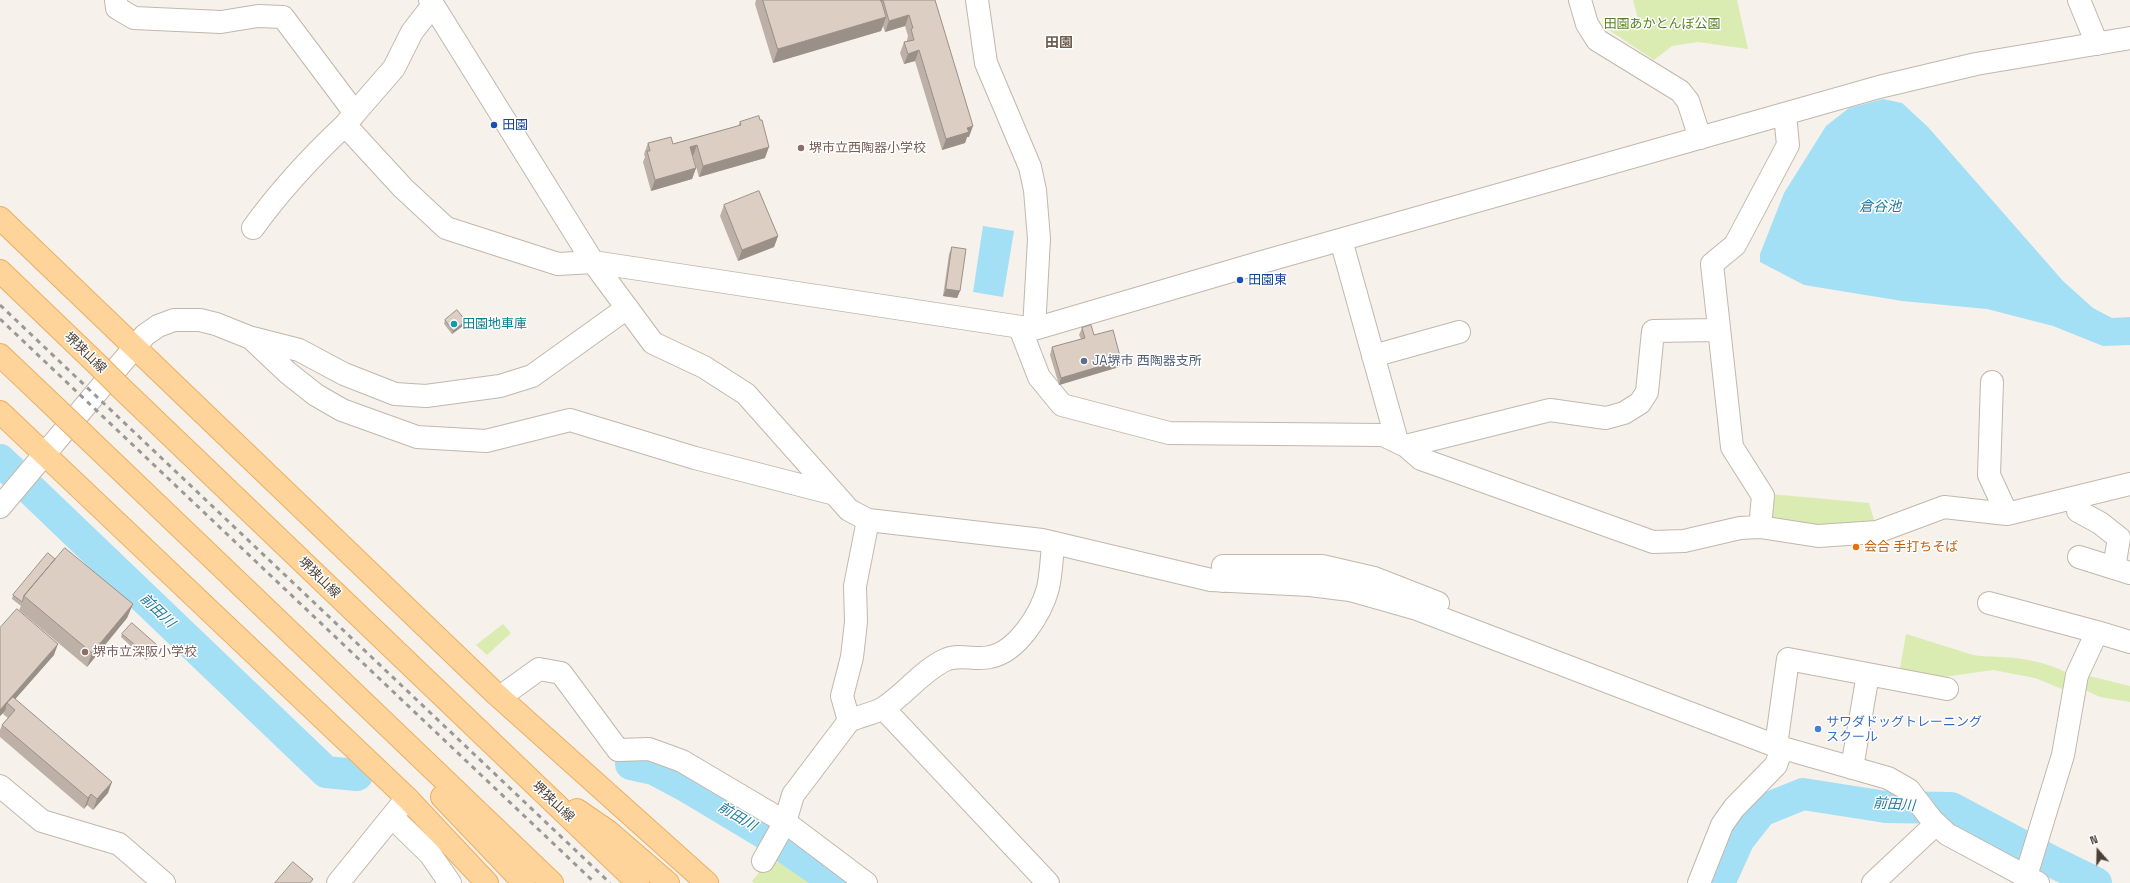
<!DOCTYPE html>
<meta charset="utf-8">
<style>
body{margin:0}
#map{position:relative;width:2130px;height:883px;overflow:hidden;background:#f6f1ea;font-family:"Space Grotesk",sans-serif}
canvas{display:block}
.north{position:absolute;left:2078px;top:831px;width:40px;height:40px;-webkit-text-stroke:3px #fff;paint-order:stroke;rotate:340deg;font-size:11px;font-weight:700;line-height:16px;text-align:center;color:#4b4037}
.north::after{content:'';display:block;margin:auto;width:14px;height:18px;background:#4b4037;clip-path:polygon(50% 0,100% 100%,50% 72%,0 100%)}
</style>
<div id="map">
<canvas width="2130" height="883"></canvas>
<div class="north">N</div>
</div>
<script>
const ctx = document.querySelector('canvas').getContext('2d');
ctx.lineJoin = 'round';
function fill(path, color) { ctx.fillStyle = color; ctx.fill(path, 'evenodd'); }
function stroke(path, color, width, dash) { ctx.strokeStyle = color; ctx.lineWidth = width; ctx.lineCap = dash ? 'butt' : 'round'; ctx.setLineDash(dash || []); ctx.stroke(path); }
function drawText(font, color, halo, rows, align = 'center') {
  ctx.font = font + ' "Space Grotesk","Noto Sans JP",sans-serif'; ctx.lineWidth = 3; ctx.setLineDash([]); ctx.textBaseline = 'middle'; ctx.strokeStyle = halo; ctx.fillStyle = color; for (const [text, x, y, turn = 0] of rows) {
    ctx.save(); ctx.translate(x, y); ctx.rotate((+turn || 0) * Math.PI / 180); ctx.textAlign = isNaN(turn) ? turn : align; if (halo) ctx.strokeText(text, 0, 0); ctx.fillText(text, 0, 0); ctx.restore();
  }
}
const green = new Path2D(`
 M 1633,0 L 1737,0 L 1748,49 L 1698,42 L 1672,46 L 1654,60 L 1609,30 L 1638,19 Z
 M 1770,494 L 1869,503 L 1875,523 L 1840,529 L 1768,523 Z
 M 503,624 L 511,633 L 487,655 L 476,645 Z
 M 1906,634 L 1973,655 C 1982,657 1991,656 2001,657 C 2025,658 2048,663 2070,674 L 2062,689 L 2035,678 L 1993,670 L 1930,679 L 1899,674 Z
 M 2085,675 L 2130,686 L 2130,702 L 2100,697 L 2083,689 Z
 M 778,850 L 822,883 L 754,883 L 752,881 Z`);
const water = new Path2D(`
 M 1883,99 L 1902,103 L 1928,127 L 2063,281 L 2093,308 L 2112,318 L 2130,317 L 2130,345 L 2103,346 L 2053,326 L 1987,309 L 1902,301 L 1804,285 L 1760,262 L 1760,254 L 1784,193 L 1826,126 L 1849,108 Z
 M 983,226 L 1014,231 L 1003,297 L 973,292 Z`);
const river = new Path2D(`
 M 0,460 L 326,772 L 357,775
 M 631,764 L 654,769 L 686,786 L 766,834 L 837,883
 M 1719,883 L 1739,839 L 1761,811 L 1803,794 L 1886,807 L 1951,808 L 2045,858 L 2096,883`);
const minor = new Path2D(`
 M 116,0 L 117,8 L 134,18 L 221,22 L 258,16 L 283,17 L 355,113 L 345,125 L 403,188 L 446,228 L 558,264 L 593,262 L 1034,329 L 1262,262 L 1879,87 L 1976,64 L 2130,38
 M 430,0 L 593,262 L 653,343 L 704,367 L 746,394 L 849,510 L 868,520 L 1042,540 L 1211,580 L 1310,585 L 1350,590 L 1417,609 L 1776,746 L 1888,778 L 1909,790 L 1932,820 L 1947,834 L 2038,883
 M 977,0 L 986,63 L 1030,167 L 1035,190 L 1039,239 L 1034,329
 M 1580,0 L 1587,24 L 1597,40 L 1680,91 L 1688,101 L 1700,138
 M 2079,0 L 2097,44
 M 355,113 L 394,68 L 412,32 L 433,5
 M 253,228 C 281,189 310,158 345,125
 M 1341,240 L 1397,441
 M 1020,328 L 1039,377 L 1062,405 L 1169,433 L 1383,435 L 1406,446 L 1421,459 L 1653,542 L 1684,541 L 1740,528 L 1760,527 L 1818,536 L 1877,532 L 1944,507 L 2007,514 L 2130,484
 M 252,338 L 299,350 L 344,374 L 395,394 L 426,396 L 500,386 L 532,376 L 627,308
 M 1373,356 L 1459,332
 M 1992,382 L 1989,475 L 2007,514
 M 1406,446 L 1550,410 L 1606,418 L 1624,413 L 1640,403 L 1647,392 L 1653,331 L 1718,330
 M 2076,498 L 2078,511 L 2100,523 L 2119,538 L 2114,568 L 2130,573
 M 0,507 L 145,335 L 158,326 L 174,320 L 200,320 L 216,324 L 251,338 L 288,373 L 316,395 L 342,410 L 417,437 L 486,441 L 570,420 L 695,458 L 835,494
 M 1760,527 L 1763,496 L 1732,447 L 1712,264 L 1735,245 L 1788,145 L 1785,114
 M 2079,557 L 2114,568
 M 1223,581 L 1223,566 L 1322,566 L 1374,578 L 1438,603
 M 1989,603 L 2097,632
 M 500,697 L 539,669 L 561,673 L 618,750 L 649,749 L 682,761 L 785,822 L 866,883
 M 884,709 L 1048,883
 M 849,721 L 842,696 L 852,657 L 856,622 L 855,586 L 868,520
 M 1776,746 L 1788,659 L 1947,689
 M 1852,768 L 1868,674
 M 0,786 L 42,821 L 119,844 L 164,883
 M 392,817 L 430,854 L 450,883
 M 763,861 L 785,822 L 793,795 L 849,721 C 859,716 877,713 885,707 C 906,693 922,671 945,660 C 960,653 975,661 990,657 C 1017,652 1041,614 1048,588 C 1051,574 1052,558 1053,543
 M 2026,876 L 2063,755 L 2077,675 L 2097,632 L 2130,642
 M 338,883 L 407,798
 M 1699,883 L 1722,825 L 1734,808 L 1776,765 L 1782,748
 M 1873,883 L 1936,824`);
const major = new Path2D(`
 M 0,218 L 495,693 L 707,883
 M 0,271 L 99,366
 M 0,355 L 60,412
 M 120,387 L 638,883
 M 0,412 L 407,798 L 487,883
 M 83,434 L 552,883
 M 442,797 L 524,883
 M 577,810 L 609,832 L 668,883`);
const rail = new Path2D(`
 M 0,305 L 610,883
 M 0,319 L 595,883`);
const majorBridge = new Path2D(`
 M 99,366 L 120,387
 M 60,412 L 83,434`);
const wall = new Path2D(`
 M 756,0 L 935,0 L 969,137 L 967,137 L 965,143 L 942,150 L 915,61 L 904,64 L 900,53 L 904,42 L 907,41 L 907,40 L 908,36 L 905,26 L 885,32 L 883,26 L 881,31 L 773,63 L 755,4 Z
 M 740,122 L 765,158 L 699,177 L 693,156 L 692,156 L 696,168 L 692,179 L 651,191 L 643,162 L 645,157 L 644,154 L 648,143 L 673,144 L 738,126 Z
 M 724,205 L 778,236 L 774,247 L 738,261 L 720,216 Z
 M 952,247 L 960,291 L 957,298 L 943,296 L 949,254 Z
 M 445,320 L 464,325 L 452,334 L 444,324 Z
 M 1082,328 L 1094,335 L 1121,360 L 1119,367 L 1059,385 L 1050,355 L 1052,347 L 1081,339 L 1079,335 Z
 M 55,559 L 133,604 L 127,618 L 87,667 L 19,610 L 21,606 L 12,599 L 13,595 Z
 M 0,628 L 54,655 L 15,699 L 108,793 L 93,810 L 87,805 L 84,809 L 0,737 L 0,730 L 2,725 L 8,718 L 3,714 L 5,711 L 0,716 Z
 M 122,634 L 157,645 L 156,649 L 146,660 L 121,637 Z`);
const shadedWall = new Path2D(`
 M 909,15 L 905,26 L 885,32 L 889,21 Z
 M 886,17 L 881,31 L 773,63 L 778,49 Z
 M 919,50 L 915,61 L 904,64 L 908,54 Z
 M 973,126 L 969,137 L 967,137 L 965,143 L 942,150 L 946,139 L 967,128 Z
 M 697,145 L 693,156 L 686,158 L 690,147 Z
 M 769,147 L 765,158 L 699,177 L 703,166 Z
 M 696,168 L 692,179 L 651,191 L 655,180 Z
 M 778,236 L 774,247 L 738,261 L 742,250 Z
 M 946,289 L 960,291 L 957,298 L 943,296 Z
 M 466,321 L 464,325 L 452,334 L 453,331 Z
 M 1121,360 L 1119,367 L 1059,385 L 1061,378 Z
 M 133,604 L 127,618 L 87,667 L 92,653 Z
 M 58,644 L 54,655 L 10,705 L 7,703 L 5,711 L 0,716 L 0,710 Z
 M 157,645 L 156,649 L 146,660 L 148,656 Z
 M 112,782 L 108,793 L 93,810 L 97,799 Z
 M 91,794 L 87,805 L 84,809 L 88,798 Z`);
const building = new Path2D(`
 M 763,0 L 881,0 L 886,17 L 778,49 Z
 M 881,0 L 935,0 L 973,126 L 967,128 L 969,132 L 946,139 L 919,50 L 908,54 L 904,42 L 914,40 L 911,29 L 913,28 L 909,15 L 889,21 L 883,0 L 881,1 Z
 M 759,116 L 760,120 L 762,120 L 769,147 L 703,166 L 697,145 L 690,147 L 696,168 L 655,180 L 647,151 L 650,151 L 648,143 L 671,137 L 673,144 L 741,125 L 740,122 Z
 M 759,191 L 778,236 L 742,250 L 724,205 Z
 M 952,247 L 966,249 L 960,291 L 946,289 Z
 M 457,310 L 466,321 L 453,331 L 445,320 Z
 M 1091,325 L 1094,335 L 1113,330 L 1121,360 L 1061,378 L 1052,347 L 1085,338 L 1082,328 Z
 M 65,548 L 133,604 L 92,653 L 24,596 Z
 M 48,553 L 55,559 L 24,596 L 22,602 L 13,595 Z
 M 17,609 L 58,644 L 0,710 L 0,628 Z
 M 132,623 L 157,645 L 148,656 L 122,634 Z
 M 13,697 L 112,782 L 97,799 L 91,794 L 88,798 L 2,725 L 15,710 L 7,703 Z
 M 293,862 L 313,879 L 310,883 L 275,883 Z`);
const markers = [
 [494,125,4,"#1a4fb4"],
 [801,148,4,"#8d6e63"],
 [1240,280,4,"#1a4fb4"],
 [454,324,4,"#0f9aa8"],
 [1084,361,4,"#5c6f8a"],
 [1856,547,4,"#e8710a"],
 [85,652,4,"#8d6e63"],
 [1818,729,4,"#3f7fe0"]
];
const parkNames = [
 ["田園あかとんぼ公園",1662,24]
];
const transitNames = [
 ["田園",502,125],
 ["田園東",1248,280]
];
const educationNames = [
 ["堺市立西陶器小学校",809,148],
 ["堺市立深阪小学校",93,652]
];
const cultureNames = [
 ["田園地車庫",462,324]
];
const streetNames = [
 ["堺狭山線",85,353,44],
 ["堺狭山線",319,578,44],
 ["堺狭山線",553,802,43]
];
const serviceNames = [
 ["JA堺市 西陶器支所",1092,361]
];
const foodNames = [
 ["会合 手打ちそば",1864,547]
];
const shopNames = [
 ["サワダドッグトレーニング",1826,722],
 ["スクール",1826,737]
];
const neighbourhoodNames = [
 ["田園",1059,43]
];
const waterNames = [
 ["倉谷池",1880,207],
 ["前田川",157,611,44],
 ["前田川",1894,805,4],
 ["前田川",737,817,31]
];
fill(green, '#daecb1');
fill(water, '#a4e0f5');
stroke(river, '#a4e0f5', 32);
stroke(minor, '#c2b7ac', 24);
stroke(major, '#ecaf62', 24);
stroke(minor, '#fff', 22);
stroke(major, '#ffd49a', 22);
stroke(rail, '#999', 3, [5, 5]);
stroke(majorBridge, '#ecaf62', 24, []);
stroke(majorBridge, '#ffd49a', 22);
fill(wall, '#bdb1a7');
fill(shadedWall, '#9a9088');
fill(building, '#dccec2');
stroke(building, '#9a9088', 1);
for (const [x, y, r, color] of markers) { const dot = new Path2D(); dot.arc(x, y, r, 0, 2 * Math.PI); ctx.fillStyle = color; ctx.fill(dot); stroke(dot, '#fff', 1.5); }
drawText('13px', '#568225', '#fff', parkNames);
drawText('13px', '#164399', '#fff', transitNames, 'left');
drawText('13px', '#785e54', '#fff', educationNames, 'left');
drawText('13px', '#0d838f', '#fff', cultureNames, 'left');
drawText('13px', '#4b4037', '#fff', streetNames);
drawText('13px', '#4e5e75', '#fff', serviceNames, 'left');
drawText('13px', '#c56008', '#fff', foodNames, 'left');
drawText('13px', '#366cbe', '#fff', shopNames, 'left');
drawText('bold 14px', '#6e5d4e', '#fff', neighbourhoodNames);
drawText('italic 14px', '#237b9c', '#fff', waterNames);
</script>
